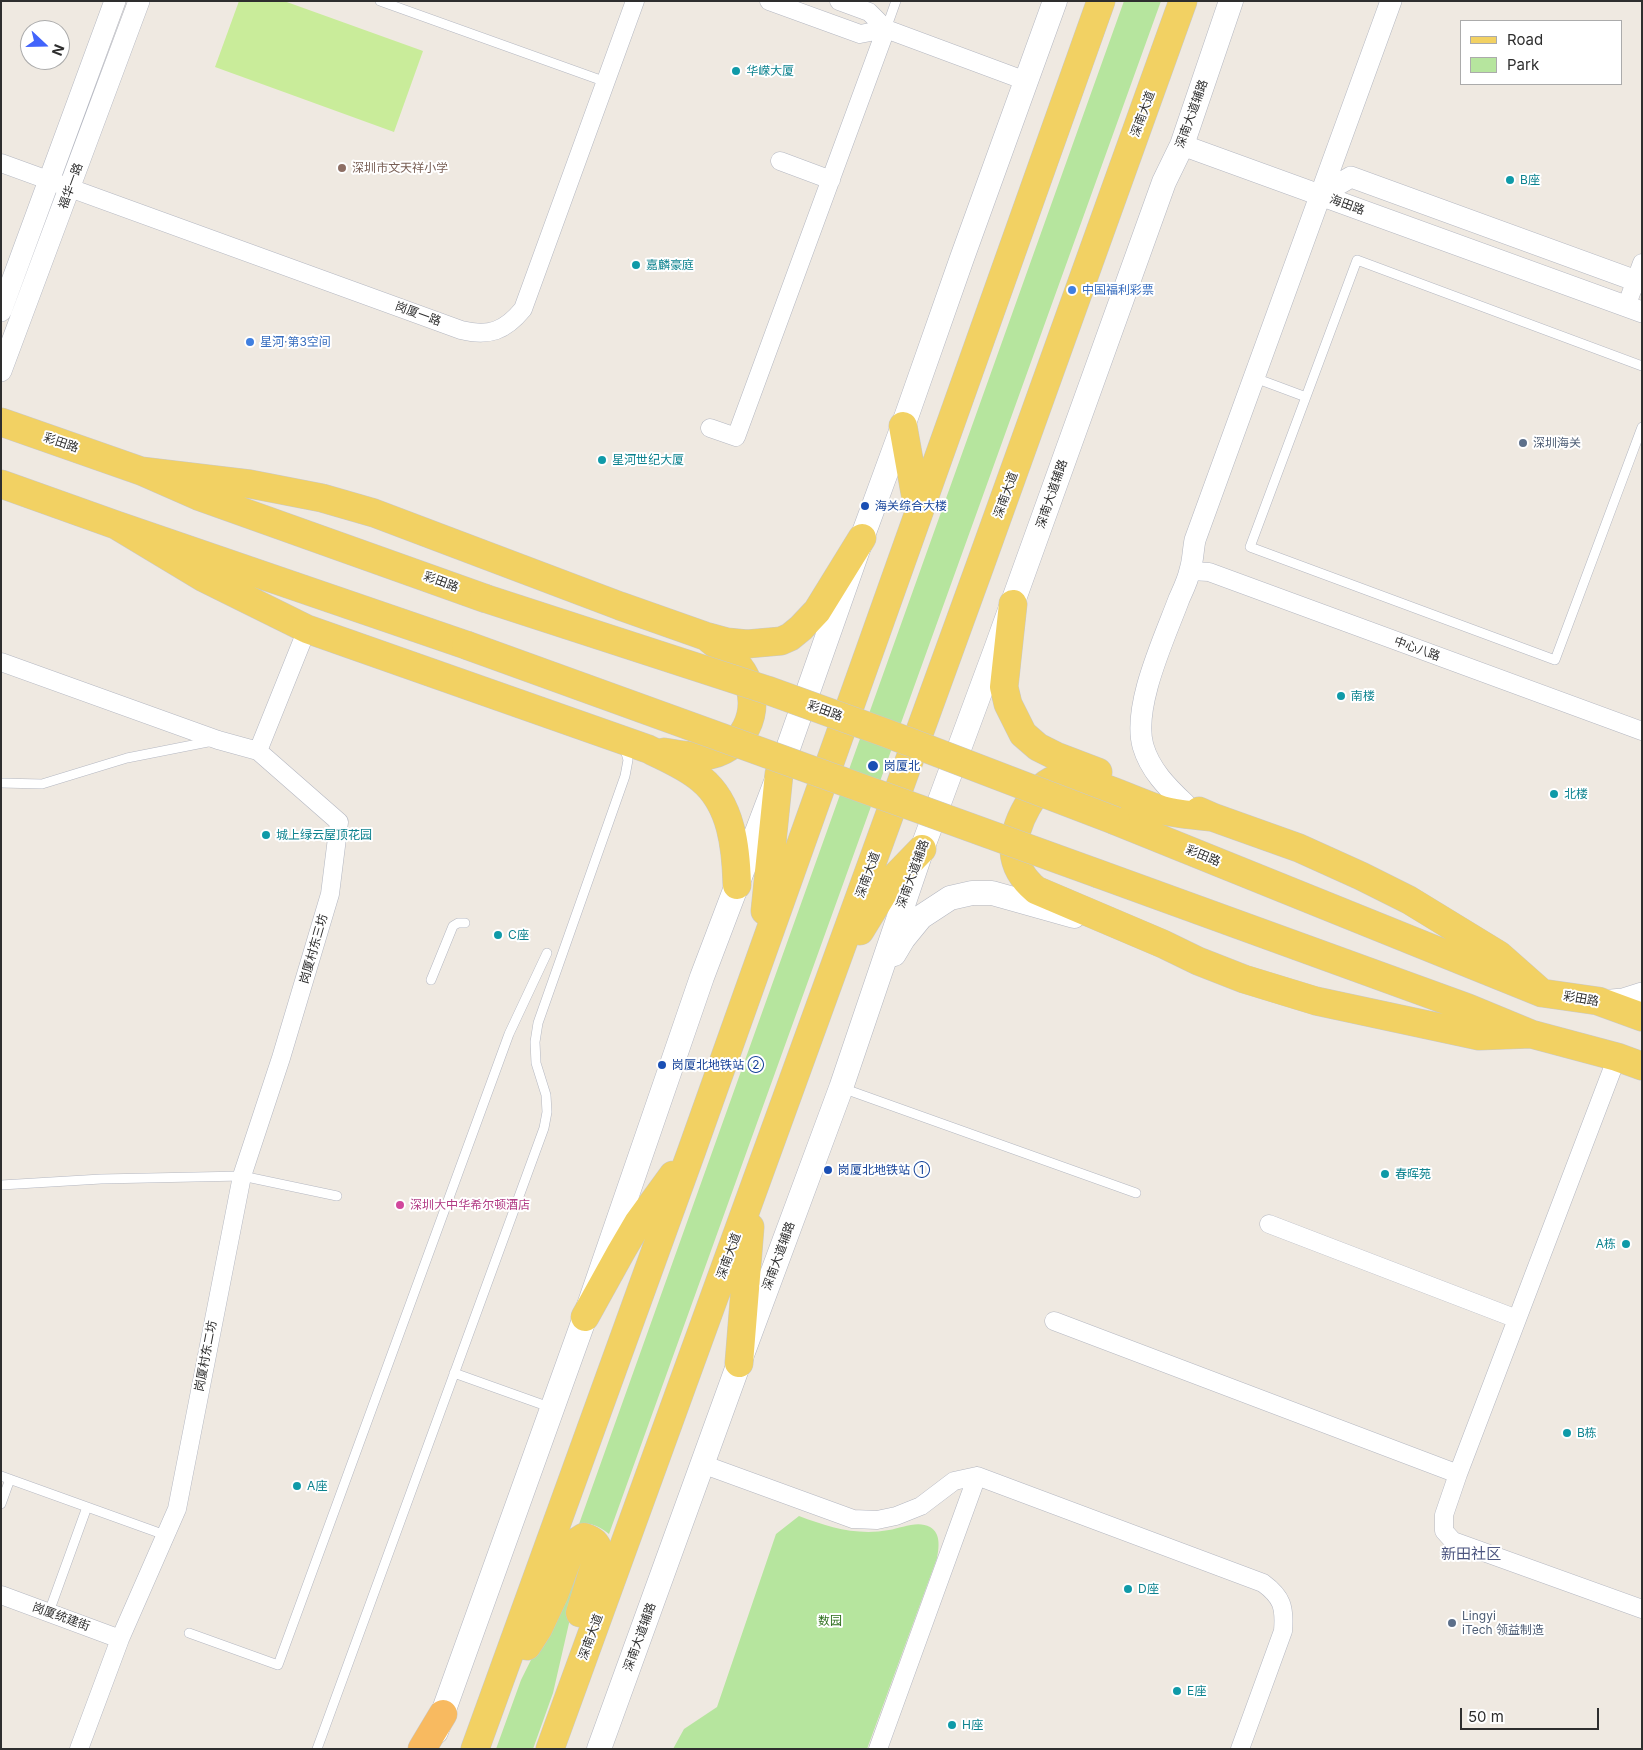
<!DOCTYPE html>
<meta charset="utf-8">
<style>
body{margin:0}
#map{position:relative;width:1643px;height:1750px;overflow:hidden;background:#efe9e1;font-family:Inter,sans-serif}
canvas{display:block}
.frame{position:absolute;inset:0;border:2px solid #2e2e2e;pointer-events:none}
.legend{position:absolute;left:1460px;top:20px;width:162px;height:65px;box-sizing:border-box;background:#fff;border:1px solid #ababab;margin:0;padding:6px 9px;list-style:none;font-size:15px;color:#2e2e2e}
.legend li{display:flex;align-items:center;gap:10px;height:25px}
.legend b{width:25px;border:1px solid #ababab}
.north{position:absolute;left:20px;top:20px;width:50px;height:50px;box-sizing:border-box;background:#fff;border:1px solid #ababab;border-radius:50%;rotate:111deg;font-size:14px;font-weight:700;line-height:20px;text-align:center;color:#2e2e2e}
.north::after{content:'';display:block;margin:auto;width:18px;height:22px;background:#4264fb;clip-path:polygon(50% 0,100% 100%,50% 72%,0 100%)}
.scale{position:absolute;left:1460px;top:1708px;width:139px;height:22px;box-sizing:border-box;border:2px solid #2e2e2e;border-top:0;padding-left:6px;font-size:15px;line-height:18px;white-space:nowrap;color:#2e2e2e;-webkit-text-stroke:4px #fff;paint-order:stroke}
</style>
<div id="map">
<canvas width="1643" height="1750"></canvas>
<div class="frame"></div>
<ul class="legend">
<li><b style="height:6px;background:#f2d163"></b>Road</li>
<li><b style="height:14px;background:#b6e59e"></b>Park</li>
</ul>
<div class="north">N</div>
<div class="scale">50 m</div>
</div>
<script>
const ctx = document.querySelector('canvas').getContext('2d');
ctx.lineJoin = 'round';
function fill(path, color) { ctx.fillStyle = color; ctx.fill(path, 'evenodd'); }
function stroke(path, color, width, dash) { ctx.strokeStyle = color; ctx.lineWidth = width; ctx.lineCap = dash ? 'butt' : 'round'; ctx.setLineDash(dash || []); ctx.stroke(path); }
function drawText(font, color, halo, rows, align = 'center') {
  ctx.font = font + ' Inter,"Noto Sans SC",sans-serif'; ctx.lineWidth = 4; ctx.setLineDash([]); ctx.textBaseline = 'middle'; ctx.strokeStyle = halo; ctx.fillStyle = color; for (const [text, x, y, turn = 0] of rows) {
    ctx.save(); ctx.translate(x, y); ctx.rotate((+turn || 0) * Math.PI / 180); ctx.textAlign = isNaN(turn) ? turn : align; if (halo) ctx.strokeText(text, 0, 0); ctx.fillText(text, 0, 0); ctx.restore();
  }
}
const green = new Path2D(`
 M 1124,1 L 1161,1 L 609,1534 C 600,1527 591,1522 579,1524 Z
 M 799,1516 C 828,1527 857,1536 889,1530 C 901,1528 918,1520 930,1527 C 941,1533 939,1548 937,1558 L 867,1749 L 673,1749 L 684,1729 L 717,1707 L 776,1534 Z
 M 586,1549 L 553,1693 L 533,1749 L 496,1749 L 521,1680 Z`);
const pitch = new Path2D(`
 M 239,1 L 284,1 L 423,51 L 394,132 L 215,67 Z`);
const service = new Path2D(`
 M 380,1 L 606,82
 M 886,29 L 896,1
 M 1642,366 L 1357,260 L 1250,547 L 1555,660 L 1642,427
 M 1255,378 L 1306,397
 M 1,783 L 42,784 L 127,758 L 213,741
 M 431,980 L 453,926 L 458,923 L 465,923
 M 842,1088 L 1136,1193
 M 1,1185 L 101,1179 L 242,1176 L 337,1196
 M 454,1373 L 552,1408
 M 1,1476 L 165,1535
 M 1,1504 L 10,1479
 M 49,1612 L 87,1507
 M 189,1633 L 278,1665 L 509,1034 L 547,953
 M 317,1749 L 544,1128 L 547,1112 L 546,1095 L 536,1063 L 535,1042 L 538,1023 L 625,776 L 628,760 L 624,746`);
const minor = new Path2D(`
 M 769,1 L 860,34 L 886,29
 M 839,1 L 869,12 L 886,29 L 1026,81
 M 780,161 L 831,180
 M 1,163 L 461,330 C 489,337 505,331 523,309 L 635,1
 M 1626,307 L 1642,263
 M 710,428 L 736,437 L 886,29
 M 1190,571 L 1209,572 L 1642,731
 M 1,662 L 218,740 L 258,751 L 339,822 L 330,894 L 281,1058 L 242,1176 L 177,1509 L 120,1639 L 79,1749
 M 258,751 L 307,629
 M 1617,1057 L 1458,1474 L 1444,1515 L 1444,1531 L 1453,1541 L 1642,1609
 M 1269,1224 L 1517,1319
 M 1054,1321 L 1458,1474
 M 702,1464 L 853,1519 L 877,1520 L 896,1516 L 921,1506 L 954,1481 L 977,1476 L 1263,1583 C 1282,1597 1285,1607 1283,1631 L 1240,1749
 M 1,1595 L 120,1639
 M 878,1749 L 977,1476`);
const tertiary = new Path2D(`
 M 1182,145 L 1642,312
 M 1320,195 L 1351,177 L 1642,283
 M 1,311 L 115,1
 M 1,371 L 139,1
 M 1185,804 C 1167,787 1150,770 1143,746 C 1132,706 1165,637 1179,599 C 1183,590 1188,580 1190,570 C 1193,561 1193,550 1195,540 L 1391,1
 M 1600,1001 L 1623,999 L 1642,993`);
const secondary = new Path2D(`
 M 894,954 L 903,939 L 921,917 L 950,898 L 972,893 L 992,893 L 1074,916
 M 436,1732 L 585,1317 L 702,977 L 779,774 L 862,538 L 903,426 L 962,258 L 1055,1
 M 599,1749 L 739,1363 L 841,1088 L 922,849 L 996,649 L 1164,182 L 1182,145 L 1231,1`);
const primary = new Path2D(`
 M 1,422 L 141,471 L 198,496 L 484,598
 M 903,426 L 918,510
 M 141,471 L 250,484 L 322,498 L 374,513 L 620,606 L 705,636 L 727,642 L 747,644 L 781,641 L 790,637 L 801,628 L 817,611 L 862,538
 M 1,484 L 116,525 L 466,645
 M 116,525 L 204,578 L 307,629 L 648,749 C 666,758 686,766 701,779 C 732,804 736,849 737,885
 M 1013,604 L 1004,687 L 1008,704 L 1023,734 L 1038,747 L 1056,756 L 1098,772
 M 664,752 C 677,754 690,757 703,756 C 743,753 764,710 745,676 C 736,659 721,649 707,637
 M 1199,811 L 1215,818 L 1299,848 L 1361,876 L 1409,900 L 1499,955 L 1542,993
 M 1215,818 C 1198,815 1178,815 1162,810 C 1138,803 1082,775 1060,778 C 1035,781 1012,828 1014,851 C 1015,868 1024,880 1036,890 L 1163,944 L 1198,961 L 1244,979 L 1316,1001 L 1479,1036 L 1531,1034
 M 1116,821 L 1542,993 L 1598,1001 L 1642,1017
 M 1099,874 L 1468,1008 L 1531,1034 L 1617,1057 L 1642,1066
 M 765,911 L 779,774
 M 860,931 L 890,882 L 922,849
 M 585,1317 L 621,1252 L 638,1223 L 673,1175
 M 739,1363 L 750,1227
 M 527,1646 L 538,1629 L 554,1595 L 573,1544 L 584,1537 C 593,1540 597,1543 599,1552 L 580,1613
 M 475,1749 L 692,1150 L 1101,1
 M 550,1749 L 981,563 L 1183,1`);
const trunk = new Path2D(`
 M 422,1749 L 443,1714`);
const primaryBridge = new Path2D(`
 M 484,598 L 767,690 L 886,733 L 1116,821
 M 466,645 L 1099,874`);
const markers = [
 [736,71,5,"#0f9aa8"],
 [342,168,5,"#8d6e63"],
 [1510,180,5,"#0f9aa8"],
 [636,265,5,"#0f9aa8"],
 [1072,290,5,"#3f7fe0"],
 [250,342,5,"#3f7fe0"],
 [1523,443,5,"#5c6f8a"],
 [602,460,5,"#0f9aa8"],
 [865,506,5,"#1a4fb4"],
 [1341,696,5,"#0f9aa8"],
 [873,766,6,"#1a4fb4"],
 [1554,794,5,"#0f9aa8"],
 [266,835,5,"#0f9aa8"],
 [498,935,5,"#0f9aa8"],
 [662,1065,5,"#1a4fb4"],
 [828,1170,5,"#1a4fb4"],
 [1385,1174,5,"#0f9aa8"],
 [400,1205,5,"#d1479c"],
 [1626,1244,5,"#0f9aa8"],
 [1567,1433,5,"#0f9aa8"],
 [297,1486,5,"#0f9aa8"],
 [1128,1589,5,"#0f9aa8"],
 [1452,1623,5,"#5c6f8a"],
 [1177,1691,5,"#0f9aa8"],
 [952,1725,5,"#0f9aa8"]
];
const cultureNames = [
 ["华嵘大厦",746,71],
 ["B座",1520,180],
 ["嘉麟豪庭",646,265],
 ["星河世纪大厦",612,460],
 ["南楼",1351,696],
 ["北楼",1564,794],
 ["城上绿云屋顶花园",276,835],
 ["C座",508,935],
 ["春晖苑",1395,1174],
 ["A栋",1616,1244,"right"],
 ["B栋",1577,1433],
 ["A座",307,1486],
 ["D座",1138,1589],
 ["E座",1187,1691],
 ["H座",962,1725]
];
const streetNames = [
 ["深南大道",1143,114,-70],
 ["深南大道辅路",1192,114,-70],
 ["福华一路",71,186,-70],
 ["海田路",1347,205,20],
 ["岗厦一路",418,314,20],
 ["彩田路",61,443,19],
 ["深南大道辅路",1052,494,-71],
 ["深南大道",1006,495,-70],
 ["彩田路",441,582,20],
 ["中心八路",1417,649,20],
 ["彩田路",825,711,20],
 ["彩田路",1203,856,22],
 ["深南大道辅路",913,874,-70],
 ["深南大道",868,875,-70],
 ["岗厦村东三坊",314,949,-74],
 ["彩田路",1581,999,10],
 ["深南大道",729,1256,-70],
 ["深南大道辅路",779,1256,-70],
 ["岗厦村东二坊",206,1356,-79],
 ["岗厦统建街",61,1617,20],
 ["深南大道",591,1637,-70],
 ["深南大道辅路",640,1637,-70]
];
const educationNames = [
 ["深圳市文天祥小学",352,168]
];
const shopNames = [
 ["中国福利彩票",1082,290],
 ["星河·第3空间",260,342]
];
const serviceNames = [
 ["深圳海关",1533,443],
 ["Lingyi",1462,1616],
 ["iTech 领益制造",1462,1630]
];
const transitNames = [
 ["海关综合大楼",875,506],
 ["岗厦北",884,766],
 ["岗厦北地铁站 ②",672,1065],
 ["岗厦北地铁站 ①",838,1170]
];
const hotelNames = [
 ["深圳大中华希尔顿酒店",410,1205]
];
const parkNames = [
 ["数园",830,1621]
];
const quarterNames = [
 ["新田社区",1471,1554]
];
fill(green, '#b6e59e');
fill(pitch, '#c9ec9a');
stroke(service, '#b4b7c1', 10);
stroke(minor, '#b4b7c1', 19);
stroke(tertiary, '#b4b7c1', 22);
stroke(secondary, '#b4b7c1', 25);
stroke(primary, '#c9c9c9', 29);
stroke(trunk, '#c9c9c9', 29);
stroke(service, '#fff', 9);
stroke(minor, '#fff', 18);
stroke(tertiary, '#fff', 21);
stroke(secondary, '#fff', 24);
stroke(primary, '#f2d163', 28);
stroke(trunk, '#f8ba60', 28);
stroke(primaryBridge, '#c9c9c9', 29, []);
stroke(primaryBridge, '#f2d163', 28);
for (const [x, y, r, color] of markers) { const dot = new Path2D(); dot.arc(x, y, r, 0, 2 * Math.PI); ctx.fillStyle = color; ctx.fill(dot); stroke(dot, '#fff', 2); }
drawText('12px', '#0d838f', '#fff', cultureNames, 'left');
drawText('12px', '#2e2e2e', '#fff', streetNames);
drawText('12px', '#785e54', '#fff', educationNames, 'left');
drawText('12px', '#366cbe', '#fff', shopNames, 'left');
drawText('12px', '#4e5e75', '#fff', serviceNames, 'left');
drawText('12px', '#164399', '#fff', transitNames, 'left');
drawText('12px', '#b23c85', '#fff', hotelNames, 'left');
drawText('12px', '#2c6e1b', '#fff', parkNames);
drawText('15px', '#4d5680', '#fff', quarterNames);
</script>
